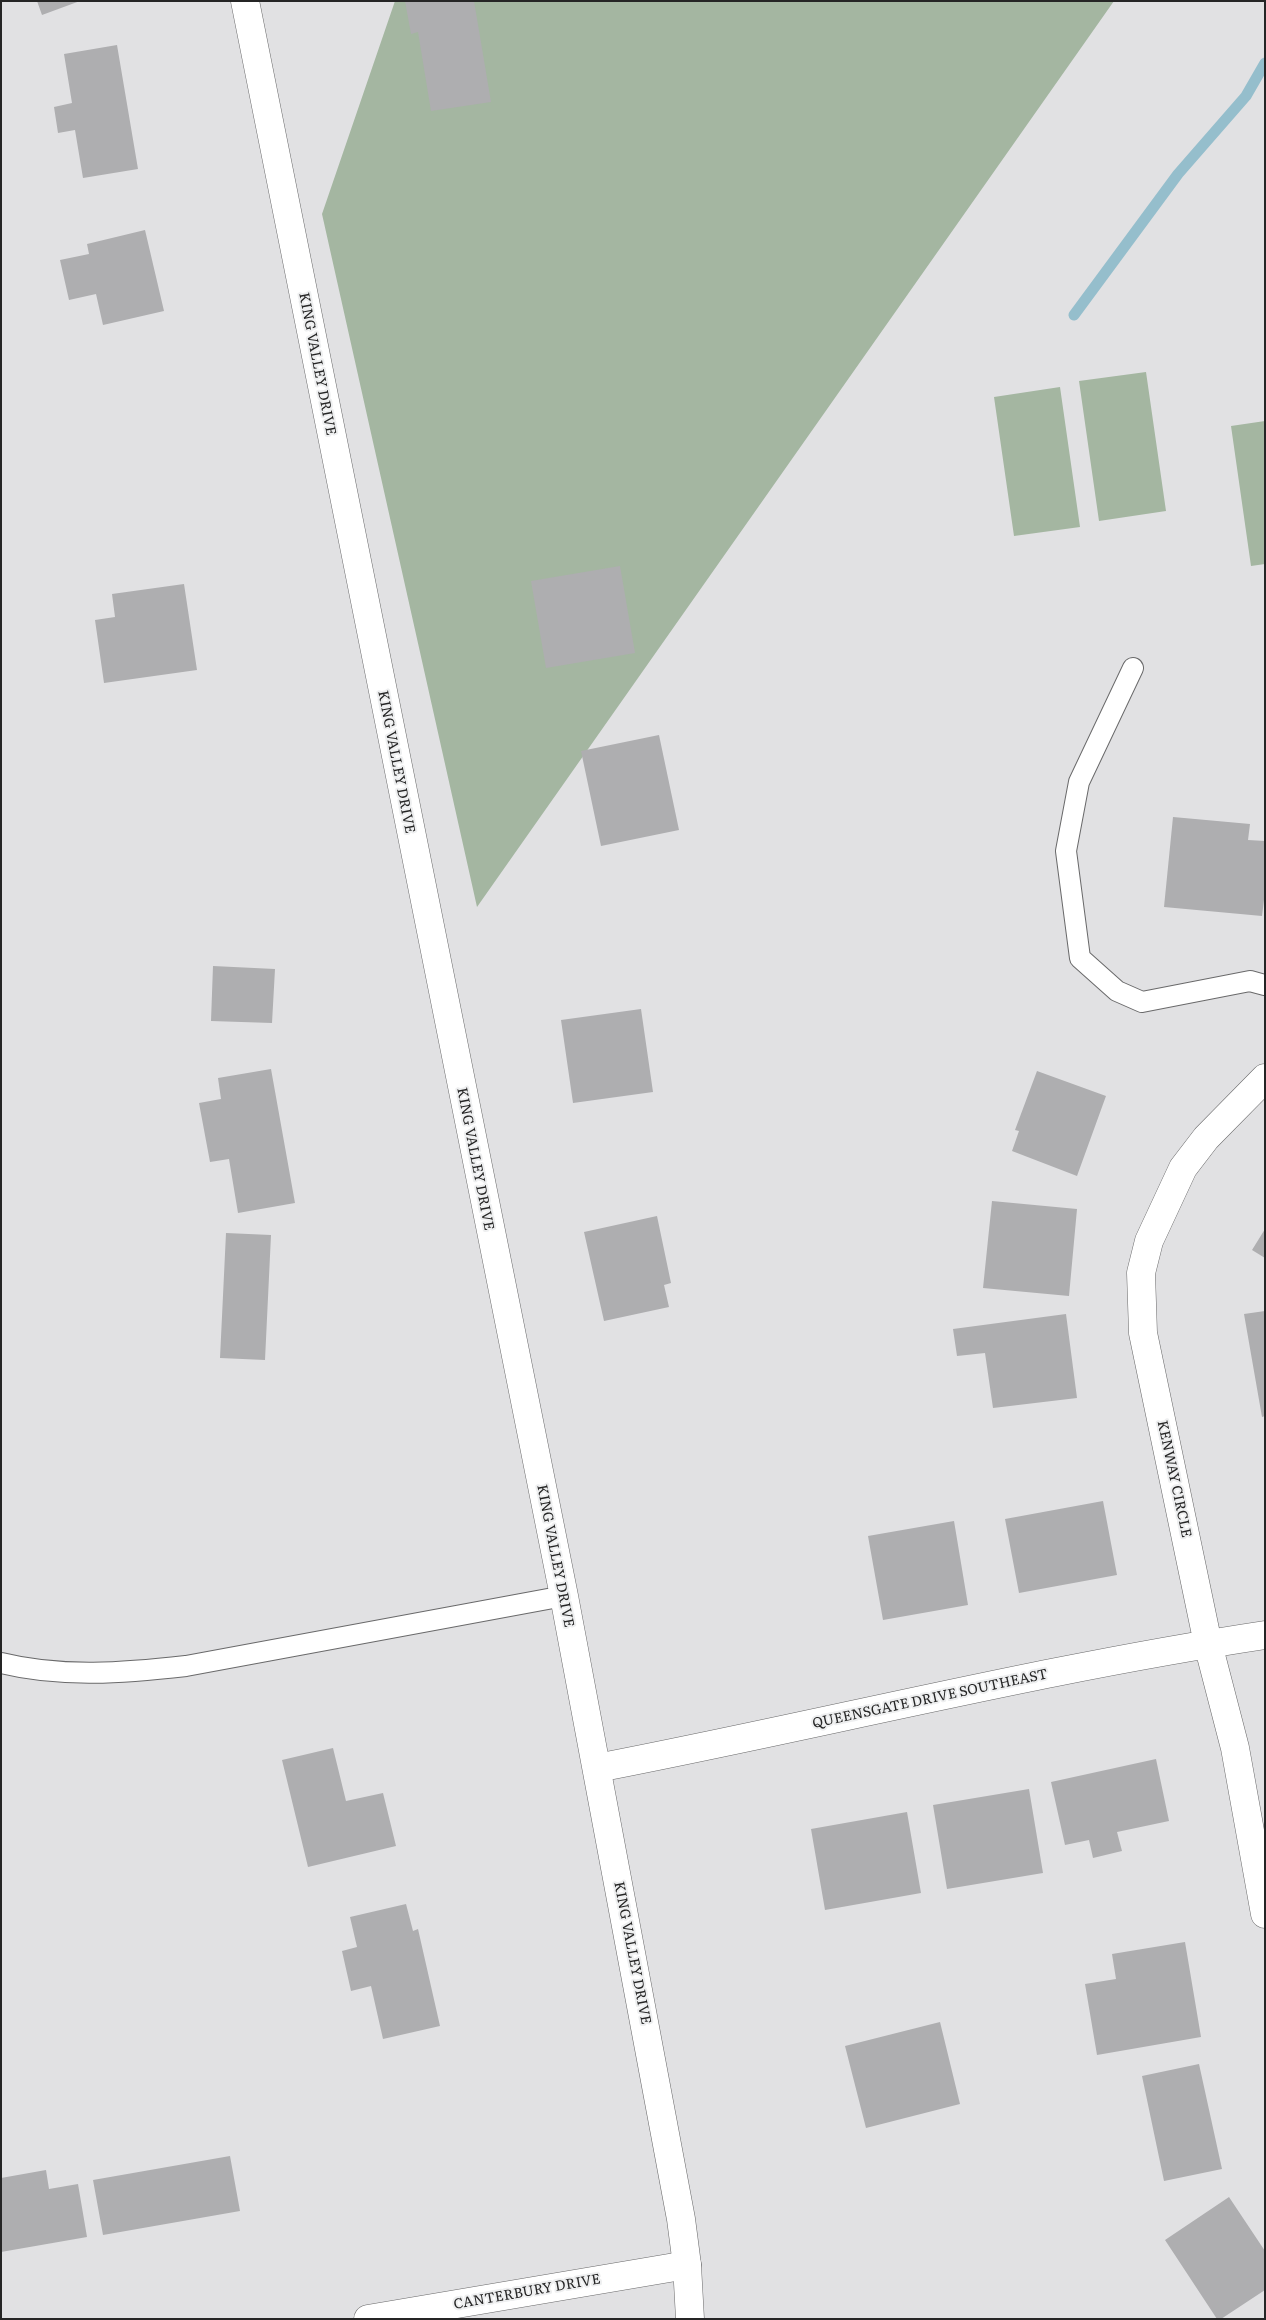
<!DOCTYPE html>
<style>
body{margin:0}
#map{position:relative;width:1266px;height:2320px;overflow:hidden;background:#e1e1e3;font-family:Literata,serif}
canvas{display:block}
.frame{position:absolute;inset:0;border:2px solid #252525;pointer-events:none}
</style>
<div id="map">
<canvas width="1266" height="2320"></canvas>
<div class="frame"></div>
</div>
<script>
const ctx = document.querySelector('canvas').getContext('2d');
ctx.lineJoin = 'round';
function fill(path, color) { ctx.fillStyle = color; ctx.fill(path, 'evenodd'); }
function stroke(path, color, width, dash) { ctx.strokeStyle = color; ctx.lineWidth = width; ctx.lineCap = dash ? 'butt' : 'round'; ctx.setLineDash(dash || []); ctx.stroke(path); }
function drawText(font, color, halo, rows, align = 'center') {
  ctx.font = font + ' Literata,serif'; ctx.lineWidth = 4; ctx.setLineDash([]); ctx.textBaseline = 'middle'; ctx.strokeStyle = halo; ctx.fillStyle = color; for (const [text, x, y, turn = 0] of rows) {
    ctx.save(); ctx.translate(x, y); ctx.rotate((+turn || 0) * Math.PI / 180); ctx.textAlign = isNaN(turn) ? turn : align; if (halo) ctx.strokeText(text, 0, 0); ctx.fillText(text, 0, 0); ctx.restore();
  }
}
const green = new Path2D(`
 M 395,1 L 1114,1 L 477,907 L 322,214 Z
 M 1146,372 L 1166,511 L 1099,521 L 1079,381 Z
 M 1060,387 L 1080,527 L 1014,536 L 994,397 Z
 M 1265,421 L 1265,564 L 1251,566 L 1231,426 Z`);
const stream = new Path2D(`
 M 1074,315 L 1178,174 L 1246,96 L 1265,63`);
const building = new Path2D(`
 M 37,1 L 80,1 L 42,15 Z
 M 405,1 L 474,1 L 491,102 L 431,111 L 418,32 L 411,34 Z
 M 117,45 L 138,169 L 83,178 L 75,130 L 58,133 L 54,107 L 72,103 L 64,54 Z
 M 145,230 L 164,311 L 103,325 L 96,294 L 69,300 L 60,260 L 89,254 L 87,244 Z
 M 620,566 L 635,653 L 546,668 L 531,581 Z
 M 184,584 L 197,670 L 104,683 L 95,620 L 115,617 L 112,594 Z
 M 659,735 L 679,830 L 601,846 L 581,751 Z
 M 1173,817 L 1250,824 L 1248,840 L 1265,841 L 1265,892 L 1262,916 L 1164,907 Z
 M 213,966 L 275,969 L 272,1023 L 211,1021 Z
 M 641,1009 L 653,1092 L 573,1103 L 561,1020 Z
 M 271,1069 L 295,1203 L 238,1213 L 229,1159 L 210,1162 L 199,1103 L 221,1099 L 218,1078 Z
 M 1037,1071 L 1106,1096 L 1077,1176 L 1012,1151 L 1019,1131 L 1015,1130 Z
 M 992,1201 L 1077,1209 L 1069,1296 L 983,1288 Z
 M 657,1216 L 671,1283 L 664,1285 L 669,1307 L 604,1321 L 584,1232 Z
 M 1265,1229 L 1265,1258 L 1252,1250 Z
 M 226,1233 L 271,1235 L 265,1360 L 220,1358 Z
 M 1265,1311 L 1265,1416 L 1262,1417 L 1244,1314 Z
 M 1066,1314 L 1077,1398 L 993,1408 L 985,1353 L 957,1356 L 953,1329 Z
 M 1103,1501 L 1117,1575 L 1019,1593 L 1005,1519 Z
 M 954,1521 L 968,1605 L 883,1620 L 868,1536 Z
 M 333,1748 L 346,1801 L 383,1793 L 396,1846 L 308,1867 L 282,1760 Z
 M 1156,1759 L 1169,1821 L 1117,1832 L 1122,1851 L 1093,1858 L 1089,1840 L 1065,1845 L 1051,1782 Z
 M 1029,1789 L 1043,1873 L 947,1889 L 933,1805 Z
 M 907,1812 L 921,1893 L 825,1910 L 811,1829 Z
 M 406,1904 L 413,1931 L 418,1929 L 440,2026 L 383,2039 L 371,1986 L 351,1991 L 342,1951 L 357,1947 L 350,1917 Z
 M 1185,1942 L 1201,2037 L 1097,2055 L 1085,1984 L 1116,1979 L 1112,1954 Z
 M 940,2022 L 960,2104 L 866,2128 L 845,2046 Z
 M 1199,2064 L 1222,2169 L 1164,2181 L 1142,2076 Z
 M 230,2156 L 240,2211 L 103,2235 L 93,2180 Z
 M 46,2170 L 49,2189 L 78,2184 L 87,2237 L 1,2252 L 1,2178 Z
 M 1229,2197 L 1265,2251 L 1265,2290 L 1221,2319 L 1217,2319 L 1165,2240 Z`);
const service = new Path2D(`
 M 1133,668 L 1079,782 L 1066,851 L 1080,958 L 1117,991 L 1142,1002 L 1250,981 L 1265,985
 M 1,1663 C 61,1678 125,1673 186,1666 L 564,1596`);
const minor = new Path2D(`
 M 1265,1078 L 1206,1138 L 1183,1168 L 1149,1241 L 1141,1273 L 1143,1333 L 1208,1644 L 1235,1748 L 1265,1914
 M 597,1768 C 820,1725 1040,1669 1265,1635
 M 368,2319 L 687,2265`);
const tertiary = new Path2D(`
 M 245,1 L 564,1596 L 681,2219 L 687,2265 L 690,2319`);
const streetNames = [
 ["KING VALLEY DRIVE",317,364,79],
 ["KING VALLEY DRIVE",396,762,79],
 ["KING VALLEY DRIVE",475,1159,79],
 ["KENWAY CIRCLE",1174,1479,78],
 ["KING VALLEY DRIVE",555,1556,79],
 ["QUEENSGATE DRIVE SOUTHEAST",930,1699,-12],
 ["KING VALLEY DRIVE",632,1953,79],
 ["CANTERBURY DRIVE",527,2292,-10]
];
fill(green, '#a4b6a1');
stroke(stream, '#95becc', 11);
fill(building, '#aeaeb0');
stroke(service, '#69696a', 22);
stroke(minor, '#69696a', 29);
stroke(tertiary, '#69696a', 29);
stroke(service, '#fff', 20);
stroke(minor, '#fff', 28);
stroke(tertiary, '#fff', 28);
drawText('14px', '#252525', '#eeeff0', streetNames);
</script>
